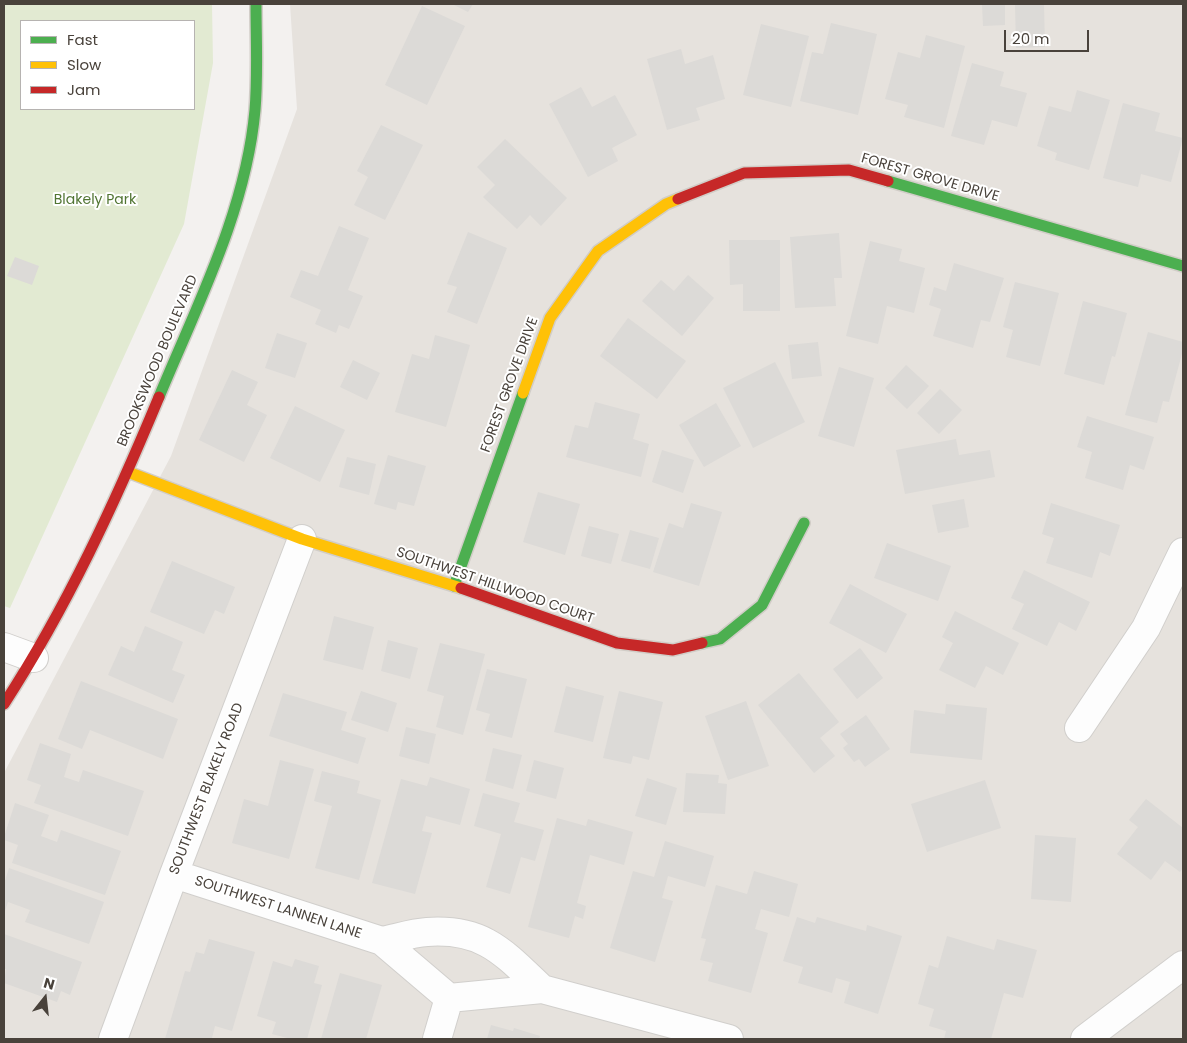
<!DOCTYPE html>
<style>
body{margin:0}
#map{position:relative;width:1187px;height:1043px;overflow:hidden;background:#f3f1ef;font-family:Poppins,sans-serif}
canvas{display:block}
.frame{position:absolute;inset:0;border:5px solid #49423b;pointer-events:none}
.legend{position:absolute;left:20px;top:20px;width:175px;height:90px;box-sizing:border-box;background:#fff;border:1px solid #b6b3b1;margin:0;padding:6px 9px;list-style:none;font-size:15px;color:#49423b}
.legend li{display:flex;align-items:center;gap:10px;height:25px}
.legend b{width:25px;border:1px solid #b6b3b1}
.north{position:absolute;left:20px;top:973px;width:50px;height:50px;-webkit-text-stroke:4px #fff;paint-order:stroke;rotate:16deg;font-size:14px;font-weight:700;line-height:20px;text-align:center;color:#49423b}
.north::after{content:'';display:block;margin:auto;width:18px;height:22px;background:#49423b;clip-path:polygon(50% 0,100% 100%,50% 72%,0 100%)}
.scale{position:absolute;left:1004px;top:30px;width:85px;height:22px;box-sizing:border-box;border:2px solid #49423b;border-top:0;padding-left:6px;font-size:15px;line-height:18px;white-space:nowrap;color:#49423b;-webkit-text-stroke:4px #fff;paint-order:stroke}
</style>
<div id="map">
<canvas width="1187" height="1043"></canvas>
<div class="frame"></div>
<ul class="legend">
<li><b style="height:6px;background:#4caf50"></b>Fast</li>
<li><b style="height:6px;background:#ffc107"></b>Slow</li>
<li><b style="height:6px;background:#c62828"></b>Jam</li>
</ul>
<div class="north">N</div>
<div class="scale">20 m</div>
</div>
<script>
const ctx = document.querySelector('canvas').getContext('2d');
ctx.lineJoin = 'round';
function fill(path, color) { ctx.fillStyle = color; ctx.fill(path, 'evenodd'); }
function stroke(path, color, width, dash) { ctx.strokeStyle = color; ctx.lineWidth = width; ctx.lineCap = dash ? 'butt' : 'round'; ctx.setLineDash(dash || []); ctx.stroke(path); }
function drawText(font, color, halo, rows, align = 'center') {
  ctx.font = font + ' Poppins,sans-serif'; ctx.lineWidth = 4; ctx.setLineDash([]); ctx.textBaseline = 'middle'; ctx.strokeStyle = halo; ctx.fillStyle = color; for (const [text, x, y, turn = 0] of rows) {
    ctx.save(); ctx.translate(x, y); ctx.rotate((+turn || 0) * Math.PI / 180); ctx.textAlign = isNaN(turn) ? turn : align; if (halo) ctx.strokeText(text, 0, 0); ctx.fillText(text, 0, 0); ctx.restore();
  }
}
const residential = new Path2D(`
 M 290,4 L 1183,4 L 1183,1039 L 4,1039 L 4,773 L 171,456 L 297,109 Z`);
const green = new Path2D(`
 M 4,4 L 212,4 L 213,63 L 184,224 L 10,608 L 4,606 ZM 21,21 L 194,21 L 194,109 L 21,109 Z`);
const building = new Path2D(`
 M 452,4 L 473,4 L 468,12 Z
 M 982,4 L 1005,4 L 1005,25 L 983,26 Z
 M 1015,4 L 1044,4 L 1045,47 L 1016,48 Z
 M 422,6 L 465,26 L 427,105 L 385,85 Z
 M 831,23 L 877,34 L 858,115 L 800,101 L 812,52 L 823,54 Z
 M 761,24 L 809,36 L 791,107 L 743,95 Z
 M 926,35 L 965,46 L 944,128 L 904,117 L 908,105 L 885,99 L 898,52 L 920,58 Z
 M 681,49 L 685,64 L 713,55 L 725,99 L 696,108 L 700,120 L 667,130 L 647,59 Z
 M 972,63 L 1004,72 L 1000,86 L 1027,93 L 1017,127 L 992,120 L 984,145 L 951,136 Z
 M 581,87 L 592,107 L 615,95 L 637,135 L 612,148 L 618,161 L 588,177 L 549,104 Z
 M 1077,90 L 1110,100 L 1089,170 L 1055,160 L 1057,153 L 1037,146 L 1049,106 L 1071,112 Z
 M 1123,103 L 1160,113 L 1155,131 L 1183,138 L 1171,182 L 1141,174 L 1138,187 L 1103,178 Z
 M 381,125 L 423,145 L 385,220 L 354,205 L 368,177 L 357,171 Z
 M 505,139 L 567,198 L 541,226 L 530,215 L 517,229 L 483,197 L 495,185 L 477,167 Z
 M 339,226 L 369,238 L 348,290 L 363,296 L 349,329 L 339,325 L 336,333 L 315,324 L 321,310 L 290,297 L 301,270 L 318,276 Z
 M 468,232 L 507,248 L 477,324 L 447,312 L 457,287 L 447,284 Z
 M 839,233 L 842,278 L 834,278 L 836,306 L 795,308 L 790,237 Z
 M 729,240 L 780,240 L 780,311 L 743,311 L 743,284 L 730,285 Z
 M 870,241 L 902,249 L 899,261 L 925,268 L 914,313 L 887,306 L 878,344 L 846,336 Z
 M 15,257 L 39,266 L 32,285 L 7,276 Z
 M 954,263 L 1004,278 L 990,322 L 981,320 L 973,348 L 933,336 L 941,309 L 929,305 L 934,287 L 946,291 Z
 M 688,275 L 714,298 L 682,336 L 642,301 L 661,280 L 674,291 Z
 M 1015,282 L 1059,293 L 1040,366 L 1006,357 L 1013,330 L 1003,327 Z
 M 1083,301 L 1127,313 L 1115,357 L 1112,356 L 1104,385 L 1064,374 Z
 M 628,318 L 686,361 L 657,399 L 600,356 Z
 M 1148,332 L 1183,342 L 1183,350 L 1169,402 L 1163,401 L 1157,423 L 1125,415 Z
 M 277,333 L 307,343 L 295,378 L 265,368 Z
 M 435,335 L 470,345 L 446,427 L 395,412 L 412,354 L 429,359 Z
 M 818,342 L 822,376 L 792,379 L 788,345 Z
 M 353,360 L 380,373 L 367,400 L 340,387 Z
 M 775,362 L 805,422 L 753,448 L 723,388 Z
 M 906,365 L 929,386 L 907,409 L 885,388 Z
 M 839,367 L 874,378 L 854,447 L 818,436 Z
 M 232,370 L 258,382 L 247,405 L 267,415 L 244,462 L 199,440 Z
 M 940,389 L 962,410 L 939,434 L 917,413 Z
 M 595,402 L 640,414 L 633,439 L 649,444 L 641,477 L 566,457 L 575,425 L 588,428 Z
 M 716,403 L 741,446 L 704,467 L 679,425 Z
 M 295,406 L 345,430 L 320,482 L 270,458 Z
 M 1087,416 L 1154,437 L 1144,470 L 1130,465 L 1123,490 L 1085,478 L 1092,452 L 1077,447 Z
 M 956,439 L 959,455 L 990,450 L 995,477 L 905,494 L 896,450 Z
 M 662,450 L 694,460 L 683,493 L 652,482 Z
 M 388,455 L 426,466 L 414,506 L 398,502 L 396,510 L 374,504 Z
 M 347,457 L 376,464 L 369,495 L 339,487 Z
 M 538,492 L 580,504 L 565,555 L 523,542 Z
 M 964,499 L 969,527 L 938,533 L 932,505 Z
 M 691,503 L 722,512 L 699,586 L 653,572 L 669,523 L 683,528 Z
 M 1051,503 L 1120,525 L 1110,556 L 1100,552 L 1092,578 L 1046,563 L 1054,538 L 1042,534 Z
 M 589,526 L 619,534 L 611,564 L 581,556 Z
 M 630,530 L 659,538 L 650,569 L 621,561 Z
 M 887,543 L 951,566 L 938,601 L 874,578 Z
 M 172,561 L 235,587 L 224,614 L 215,610 L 204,634 L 150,612 Z
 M 1024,570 L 1090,602 L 1076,631 L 1059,622 L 1047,646 L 1012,629 L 1024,604 L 1011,598 Z
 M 850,584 L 907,614 L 886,653 L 829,623 Z
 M 955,611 L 1019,643 L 1003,675 L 986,666 L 975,688 L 939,670 L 953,643 L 942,637 Z
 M 334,616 L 374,627 L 363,670 L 323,660 Z
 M 145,626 L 183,642 L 172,670 L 185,675 L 173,703 L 108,675 L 121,646 L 134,652 Z
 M 388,640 L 418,648 L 410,679 L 381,671 Z
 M 440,643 L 485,654 L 463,735 L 436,727 L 444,696 L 427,691 Z
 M 860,648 L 883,678 L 857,699 L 833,669 Z
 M 487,669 L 527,679 L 512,738 L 485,731 L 490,714 L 476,710 Z
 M 799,673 L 839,722 L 820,738 L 835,756 L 814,773 L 758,705 Z
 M 81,681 L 178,719 L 163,759 L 90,730 L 82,749 L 58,739 Z
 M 566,686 L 604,696 L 593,742 L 554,732 Z
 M 361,691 L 397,703 L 388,732 L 351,720 Z
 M 619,691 L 663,702 L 649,760 L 633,756 L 631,764 L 603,758 Z
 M 283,693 L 347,712 L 341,730 L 366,738 L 358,764 L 269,736 Z
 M 746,701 L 769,766 L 728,780 L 705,716 Z
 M 946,704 L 987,708 L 982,760 L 910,753 L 914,710 L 945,714 Z
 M 866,715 L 890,749 L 865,767 L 859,759 L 854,762 L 843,748 L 848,744 L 840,734 Z
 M 406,727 L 436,734 L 429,764 L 399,756 Z
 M 40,743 L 71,754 L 64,777 L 79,782 L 83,770 L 144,791 L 128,836 L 34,803 L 41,785 L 27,780 Z
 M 493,748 L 522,755 L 513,789 L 485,781 Z
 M 280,760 L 314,769 L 289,859 L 232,843 L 244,799 L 268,806 Z
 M 534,760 L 564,768 L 556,799 L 526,791 Z
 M 322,771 L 360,781 L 357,793 L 381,800 L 359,880 L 315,868 L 332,806 L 314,801 Z
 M 686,773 L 719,775 L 718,783 L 727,784 L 725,814 L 683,812 Z
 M 430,777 L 470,789 L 460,825 L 426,816 L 422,831 L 432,833 L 415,894 L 372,883 L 401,779 L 427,786 Z
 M 647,778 L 677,788 L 666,825 L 635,816 Z
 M 985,780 L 1001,828 L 927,852 L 911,804 Z
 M 483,793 L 520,803 L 514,822 L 544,830 L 535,861 L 521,857 L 510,894 L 486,887 L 501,834 L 474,826 Z
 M 1146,799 L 1183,828 L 1183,868 L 1180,872 L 1165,861 L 1151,880 L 1117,854 L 1138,827 L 1129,820 Z
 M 15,803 L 49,815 L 41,836 L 57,842 L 61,830 L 121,851 L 105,895 L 12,863 L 18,845 L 4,840 L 4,837 Z
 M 557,818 L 586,826 L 588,819 L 633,832 L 624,865 L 590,855 L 577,903 L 586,906 L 583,919 L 575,916 L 569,938 L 528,927 Z
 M 1035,835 L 1076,838 L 1071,902 L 1031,899 Z
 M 665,841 L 714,856 L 705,887 L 668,876 L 662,898 L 673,901 L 655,962 L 610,948 L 633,871 L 654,877 Z
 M 9,868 L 104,902 L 89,944 L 25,922 L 30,910 L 8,902 L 4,914 L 4,884 Z
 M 754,871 L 798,884 L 789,917 L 761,909 L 755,929 L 768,933 L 751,993 L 708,981 L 713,963 L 700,960 L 706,939 L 701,938 L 716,885 L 747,894 Z
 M 797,917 L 815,923 L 817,917 L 866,931 L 867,925 L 902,936 L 878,1014 L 844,1003 L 850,982 L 836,978 L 832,993 L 798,983 L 803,967 L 783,961 Z
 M 4,934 L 82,962 L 70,995 L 61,991 L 57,1002 L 4,983 L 6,969 L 4,969 Z
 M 947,936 L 994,950 L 997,939 L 1037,950 L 1023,998 L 1004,993 L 991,1039 L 944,1039 L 946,1031 L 929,1026 L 934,1009 L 918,1004 L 929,965 L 938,968 Z
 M 209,939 L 255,952 L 232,1031 L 215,1026 L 212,1038 L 216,1039 L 165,1039 L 185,971 L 190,972 L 196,952 L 204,954 Z
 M 295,959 L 319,966 L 314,983 L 322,985 L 307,1039 L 291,1039 L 272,1034 L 276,1022 L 257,1016 L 273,961 L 292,967 Z
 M 340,973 L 382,985 L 366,1039 L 321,1039 Z
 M 491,1025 L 513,1031 L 514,1028 L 540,1036 L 539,1039 L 487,1039 Z`);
const street = new Path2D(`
 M 4,647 L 34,658
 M 1079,728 L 1146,628 L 1183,552
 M 174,874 L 382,941
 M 542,989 C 504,953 484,928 427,932 C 412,933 397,938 382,941 L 449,998 L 542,989 L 729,1039
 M 113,1039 L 174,874 L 302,539
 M 437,1039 L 449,998
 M 1085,1039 L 1183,965`);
const fast = new Path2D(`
 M 888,181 L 1183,266
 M 159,397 C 197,305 246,211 255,110 C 258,75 256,39 256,4
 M 454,586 L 523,393
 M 702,643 L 720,639 L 762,605 L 804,523`);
const slow = new Path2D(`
 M 523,393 L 550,318 L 598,251 L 666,204 L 678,199
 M 128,472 L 302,539 L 461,588`);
const jam = new Path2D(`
 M 678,199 L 744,173 L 849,170 L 888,181
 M 461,588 L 617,643 L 673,650 L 702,643
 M 4,704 C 67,607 115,503 159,397`);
const streetNames = [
 ["FOREST GROVE DRIVE",930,178,16],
 ["BROOKSWOOD BOULEVARD",158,361,-67],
 ["FOREST GROVE DRIVE",510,385,-70],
 ["SOUTHWEST HILLWOOD COURT",495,586,19],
 ["SOUTHWEST BLAKELY ROAD",207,789,-69],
 ["SOUTHWEST LANNEN LANE",278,908,18]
];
const parkNames = [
 ["Blakely Park",95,200]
];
fill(residential, '#e6e2dd');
fill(green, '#e2ead2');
fill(building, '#dcdad7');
stroke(street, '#d1cfcc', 30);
stroke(fast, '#d1cdc7', 14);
stroke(slow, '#d1cdc7', 14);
stroke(jam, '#d1cdc7', 14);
stroke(street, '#fdfdfd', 28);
stroke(fast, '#4caf50', 11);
stroke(slow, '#ffc107', 11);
stroke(jam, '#c62828', 11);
drawText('14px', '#49423b', '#fff', streetNames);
drawText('14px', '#517533', '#fff', parkNames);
</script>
